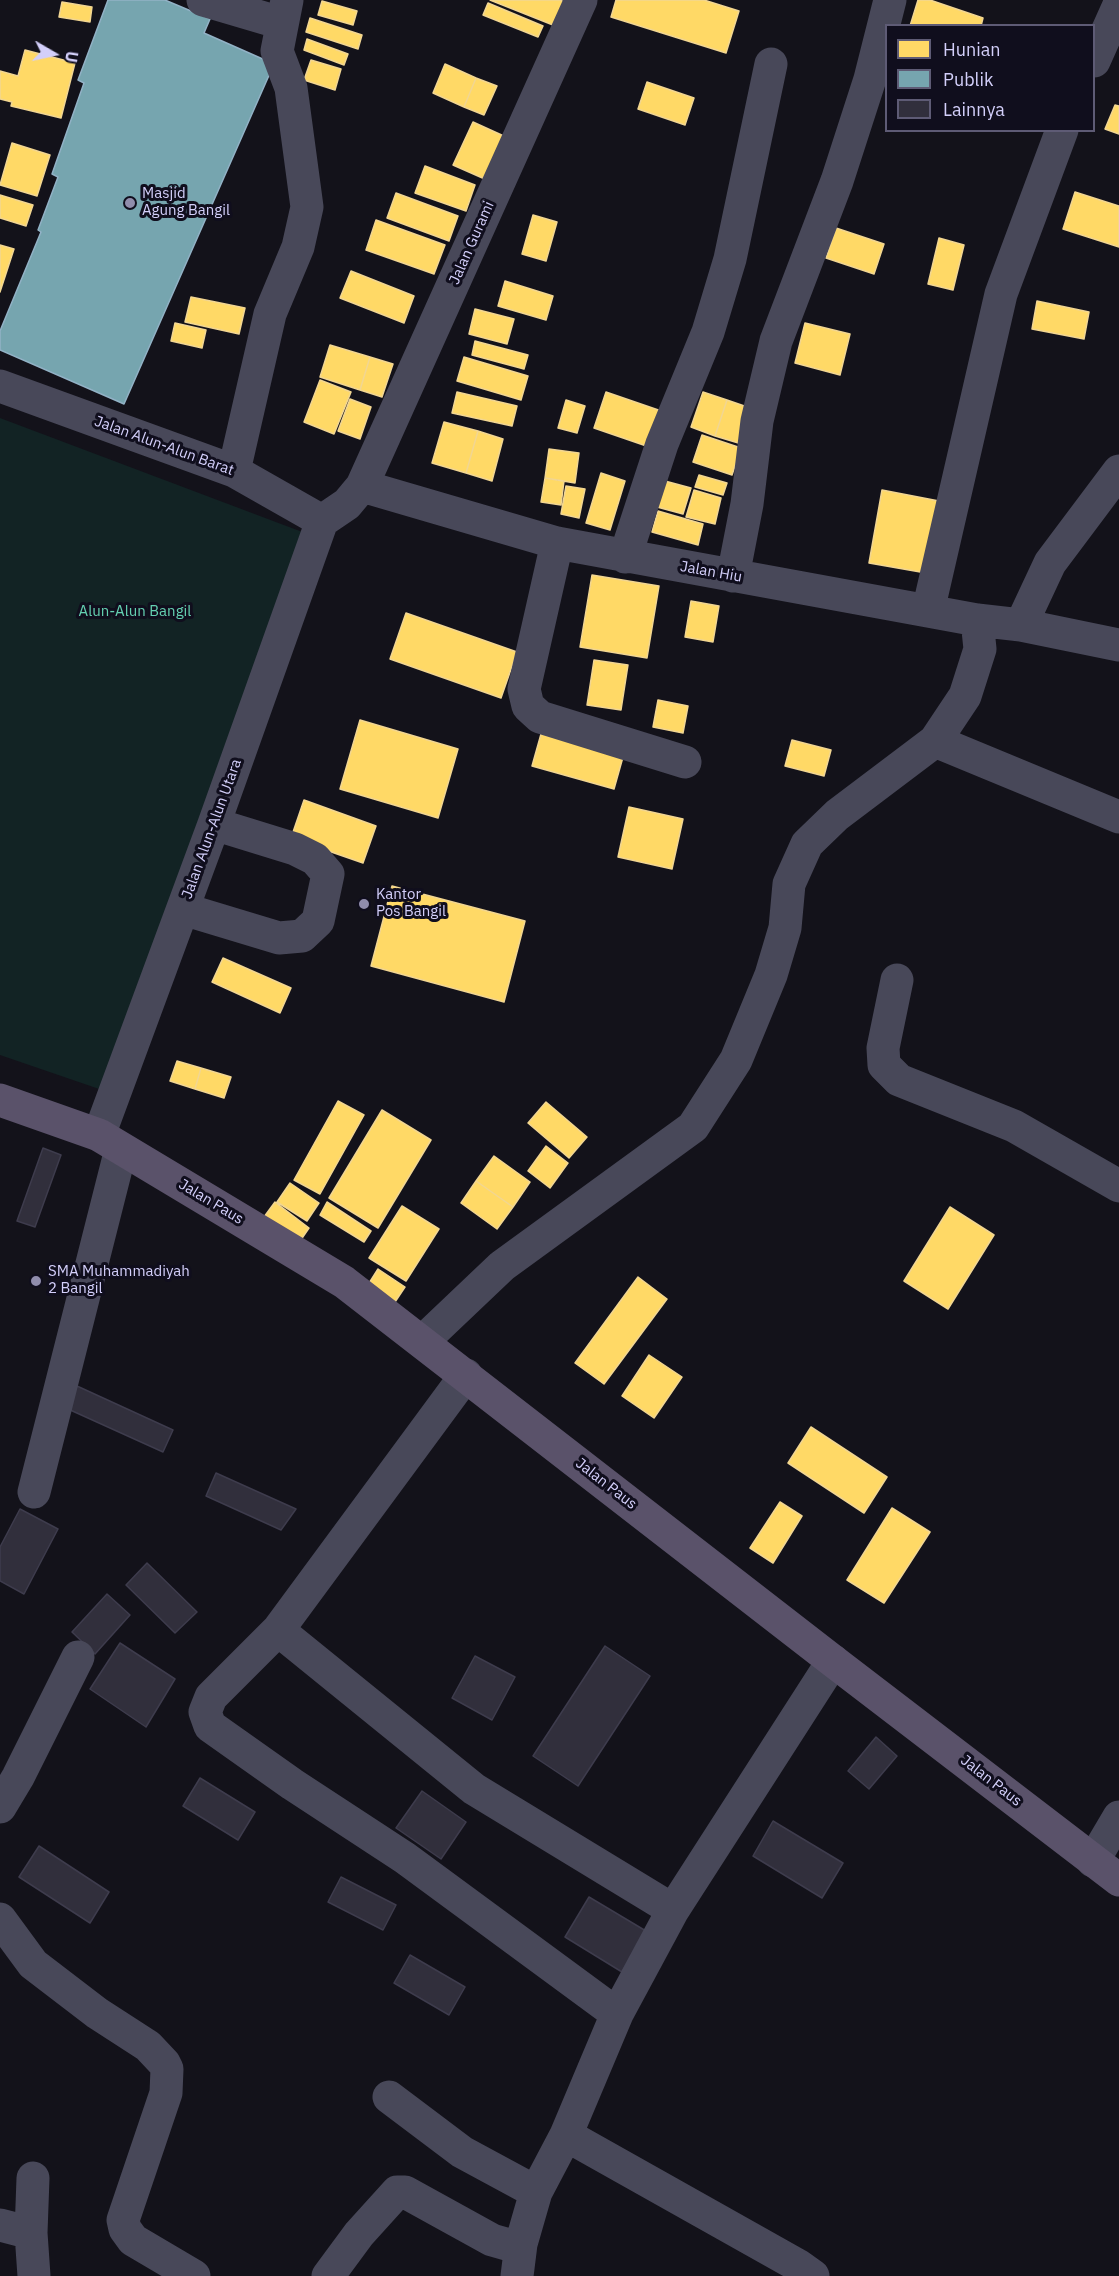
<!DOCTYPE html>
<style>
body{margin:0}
#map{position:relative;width:1119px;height:2276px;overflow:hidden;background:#13121a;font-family:"IBM Plex Sans",sans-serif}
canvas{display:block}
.legend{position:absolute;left:885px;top:24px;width:210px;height:108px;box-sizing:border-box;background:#100e1d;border:2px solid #5e5b75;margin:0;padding:8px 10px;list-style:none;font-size:18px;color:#d3cffa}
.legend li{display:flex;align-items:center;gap:12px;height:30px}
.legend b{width:30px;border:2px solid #5e5b75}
.north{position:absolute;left:24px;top:24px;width:60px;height:60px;-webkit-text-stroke:4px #100e1d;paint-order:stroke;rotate:99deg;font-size:16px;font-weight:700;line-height:24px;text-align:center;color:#d3cffa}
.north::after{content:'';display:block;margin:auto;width:21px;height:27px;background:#d3cffa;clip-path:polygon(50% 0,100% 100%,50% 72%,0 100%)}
</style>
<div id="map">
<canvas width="1119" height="2276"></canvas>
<ul class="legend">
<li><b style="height:16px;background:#ffd966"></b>Hunian</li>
<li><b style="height:16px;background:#76a5af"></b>Publik</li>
<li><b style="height:16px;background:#312f3c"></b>Lainnya</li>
</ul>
<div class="north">U</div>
</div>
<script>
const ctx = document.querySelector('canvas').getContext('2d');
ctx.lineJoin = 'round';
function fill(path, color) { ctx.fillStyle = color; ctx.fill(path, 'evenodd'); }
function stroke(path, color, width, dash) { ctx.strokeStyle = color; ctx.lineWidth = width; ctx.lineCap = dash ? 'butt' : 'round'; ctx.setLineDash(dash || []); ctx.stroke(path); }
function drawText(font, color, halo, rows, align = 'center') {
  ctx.font = font + ' "IBM Plex Sans",sans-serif'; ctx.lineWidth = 6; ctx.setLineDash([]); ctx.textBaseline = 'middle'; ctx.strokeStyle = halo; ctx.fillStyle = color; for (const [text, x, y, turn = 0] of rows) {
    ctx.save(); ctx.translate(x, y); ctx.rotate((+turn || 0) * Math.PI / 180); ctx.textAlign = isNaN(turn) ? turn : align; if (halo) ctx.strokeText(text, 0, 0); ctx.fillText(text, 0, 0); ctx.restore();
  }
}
const green = new Path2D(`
 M 0,418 L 305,533 L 105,1091 L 0,1055 Z`);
const homes = new Path2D(`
 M 490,0 L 560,0 L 567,3 L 558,27 Z
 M 616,0 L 704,0 L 739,11 L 726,53 L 611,17 Z
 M 918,0 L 930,0 L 983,18 L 981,26 L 910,26 Z
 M 322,1 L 357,11 L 353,25 L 318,15 Z
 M 62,2 L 92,7 L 90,22 L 59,17 Z
 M 488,3 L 543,26 L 538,37 L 483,15 Z
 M 310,18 L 362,35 L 358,49 L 306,32 Z
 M 307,39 L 348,54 L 344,65 L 304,50 Z
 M 25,50 L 75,63 L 61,118 L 11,106 L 12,102 L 0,99 L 0,71 L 18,76 Z
 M 311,60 L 341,69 L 335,90 L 304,80 Z
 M 445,64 L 476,78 L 464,107 L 433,93 Z
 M 476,78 L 497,86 L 484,115 L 464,107 Z
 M 647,82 L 694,98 L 685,125 L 638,109 Z
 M 1115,105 L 1119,106 L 1119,134 L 1105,129 Z
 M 473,122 L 506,137 L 487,180 L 453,165 Z
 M 12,143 L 50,155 L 37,196 L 0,185 Z
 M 425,166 L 475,185 L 466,211 L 415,193 Z
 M 1075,192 L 1119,206 L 1119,247 L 1063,229 Z
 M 396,193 L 458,216 L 449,241 L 387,218 Z
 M 0,195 L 33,205 L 26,226 L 0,218 Z
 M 533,215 L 557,222 L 546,261 L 522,254 Z
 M 376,220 L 445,245 L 434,274 L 366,250 Z
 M 836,228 L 884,244 L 874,274 L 826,258 Z
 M 939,238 L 964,245 L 953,290 L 928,284 Z
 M 0,245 L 14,249 L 0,292 Z
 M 351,271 L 414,296 L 404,323 L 340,298 Z
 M 505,281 L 553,296 L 546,320 L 498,306 Z
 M 191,297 L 245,308 L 239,334 L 185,322 Z
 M 1037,301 L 1089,312 L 1084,339 L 1032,329 Z
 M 475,309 L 514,319 L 507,344 L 469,334 Z
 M 175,323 L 206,330 L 202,348 L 171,341 Z
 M 805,323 L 850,334 L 840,375 L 795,363 Z
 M 475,341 L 528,355 L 524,369 L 472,355 Z
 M 330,345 L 370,357 L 360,390 L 320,377 Z
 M 370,357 L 393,364 L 382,397 L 360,390 Z
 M 464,357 L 528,376 L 521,400 L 457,381 Z
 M 320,380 L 351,392 L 334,434 L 304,422 Z
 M 457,392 L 517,406 L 512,426 L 452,413 Z
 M 606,392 L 670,414 L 658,450 L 594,428 Z
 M 703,392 L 727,400 L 715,436 L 691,427 Z
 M 350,399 L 371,407 L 360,439 L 338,431 Z
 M 566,400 L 585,406 L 577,433 L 558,428 Z
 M 727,400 L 756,410 L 745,445 L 715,436 Z
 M 444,422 L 478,431 L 466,473 L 432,463 Z
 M 478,431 L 503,439 L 492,481 L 466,473 Z
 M 702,435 L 741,448 L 732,475 L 693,462 Z
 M 549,449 L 579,453 L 575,483 L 545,478 Z
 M 601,473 L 625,481 L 610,530 L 586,523 Z
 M 699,475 L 727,483 L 723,495 L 695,487 Z
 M 545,478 L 564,481 L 561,505 L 541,502 Z
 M 665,481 L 691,488 L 683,514 L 657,507 Z
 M 566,486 L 585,489 L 579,518 L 561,514 Z
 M 694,490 L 721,498 L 715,524 L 686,517 Z
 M 882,490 L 939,501 L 926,573 L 869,563 Z
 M 658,511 L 703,524 L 698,545 L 652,532 Z
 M 592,575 L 659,586 L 647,658 L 580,647 Z
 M 691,601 L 719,606 L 713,642 L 685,637 Z
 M 406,613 L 517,652 L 501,698 L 390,659 Z
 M 594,660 L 628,665 L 621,710 L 587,705 Z
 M 658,700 L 688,706 L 683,733 L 653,727 Z
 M 360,720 L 458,749 L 438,818 L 340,789 Z
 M 541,734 L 623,757 L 614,789 L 532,766 Z
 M 792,740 L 831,750 L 824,776 L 785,766 Z
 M 304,800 L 376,826 L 363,863 L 291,838 Z
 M 629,807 L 683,819 L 672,869 L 618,857 Z
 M 392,886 L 525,921 L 504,1002 L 371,966 Z
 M 223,958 L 291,988 L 280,1013 L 212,982 Z
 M 177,1061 L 201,1068 L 195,1089 L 170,1081 Z
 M 201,1068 L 231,1077 L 224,1098 L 195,1089 Z
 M 338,1101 L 364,1115 L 320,1194 L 294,1180 Z
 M 546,1102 L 587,1137 L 569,1158 L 528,1123 Z
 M 382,1110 L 431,1140 L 378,1228 L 329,1198 Z
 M 546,1146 L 568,1163 L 550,1188 L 528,1171 Z
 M 494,1156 L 530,1182 L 513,1207 L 476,1181 Z
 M 476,1181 L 513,1207 L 497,1229 L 461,1203 Z
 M 290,1183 L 319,1203 L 307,1221 L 277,1202 Z
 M 275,1202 L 309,1228 L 298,1244 L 264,1217 Z
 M 327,1202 L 371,1231 L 364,1242 L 320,1215 Z
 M 402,1206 L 439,1229 L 406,1281 L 369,1258 Z
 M 950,1207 L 994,1235 L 948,1309 L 904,1281 Z
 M 378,1269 L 405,1287 L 393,1305 L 366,1288 Z
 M 638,1277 L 667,1299 L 604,1384 L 575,1363 Z
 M 649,1355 L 682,1377 L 654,1418 L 622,1396 Z
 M 811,1427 L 887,1477 L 864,1513 L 788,1463 Z
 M 780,1502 L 802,1516 L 773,1563 L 750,1548 Z
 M 892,1508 L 930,1532 L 884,1603 L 847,1580 Z`);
const public = new Path2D(`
 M 108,0 L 165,0 L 210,19 L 204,33 L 274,64 L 124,404 L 0,350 L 0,331 L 41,232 L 38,230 L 58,177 L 52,174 L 84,83 L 78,80 Z`);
const building = new Path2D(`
 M 43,1148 L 61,1155 L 35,1227 L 17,1221 Z
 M 77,1386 L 173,1430 L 163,1452 L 68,1409 Z
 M 216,1473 L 296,1509 L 281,1530 L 206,1496 Z
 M 20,1509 L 58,1529 L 24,1594 L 0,1581 L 0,1547 Z
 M 147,1563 L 197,1612 L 175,1633 L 126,1585 Z
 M 107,1594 L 130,1615 L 95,1654 L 72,1632 Z
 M 120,1643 L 175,1679 L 146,1727 L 90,1689 Z
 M 605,1646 L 650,1676 L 578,1786 L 533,1756 Z
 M 475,1656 L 515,1677 L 492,1720 L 452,1698 Z
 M 876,1737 L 897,1756 L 869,1789 L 848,1771 Z
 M 200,1778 L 255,1812 L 238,1840 L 183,1806 Z
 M 422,1791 L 466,1822 L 441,1859 L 396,1828 Z
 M 773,1821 L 843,1863 L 822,1898 L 753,1856 Z
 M 39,1846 L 109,1892 L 90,1923 L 19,1877 Z
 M 341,1877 L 396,1905 L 383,1930 L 328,1902 Z
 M 589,1897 L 646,1931 L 622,1972 L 565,1937 Z
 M 410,1955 L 465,1987 L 449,2015 L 394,1983 Z`);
const minor = new Path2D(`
 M 203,0 L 281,23
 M 1094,61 L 1119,5
 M 0,386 L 234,471 L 322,521
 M 234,471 L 270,314 L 298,247 L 307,207 L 291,88 L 277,51 L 287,0
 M 362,486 L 581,0
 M 322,521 L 347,504 L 362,486 L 557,543 L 977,620 L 1021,625 L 1119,645
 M 557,543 L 524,689 L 528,706 L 540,717 L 685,762
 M 625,557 L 662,444 L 708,332 L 730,259 L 771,64
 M 733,576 L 747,504 L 757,421 L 776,341 L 837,181 L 870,79 L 890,0
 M 928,611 L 1001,294 L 1062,130
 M 1021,625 L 1050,563 L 1119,471
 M 935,741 L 1119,817
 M 183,909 L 279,938 L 302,936 L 318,921 L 328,874 L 315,859 L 295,849 L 214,824
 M 897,980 L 883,1048 L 884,1065 L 899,1080 L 1014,1126 L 1119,1186
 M 99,1135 L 214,824 L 322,521
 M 422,1342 L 502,1266 L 693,1127 L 736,1060 L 771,975 L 785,928 L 789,884 L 807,844 L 837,815 L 935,741 L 965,696 L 980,649 L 977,620
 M 466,1375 L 278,1630 L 211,1697 L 205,1712 L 210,1726 L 292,1784 L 405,1858 L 617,2014
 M 34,1492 L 121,1149
 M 278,1630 L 474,1789 L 673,1910
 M 0,1807 L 18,1777 L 78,1657
 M 1093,1861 L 1119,1817
 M 0,1919 L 33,1964 L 97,2013 L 148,2046 L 164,2063 L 167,2069 L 166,2093 L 123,2220 L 125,2229 L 133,2240 L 194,2276
 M 389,2097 L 462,2152 L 536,2192
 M 566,2135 L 799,2266 L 813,2276
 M 33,2178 L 31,2233 L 34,2276
 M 0,2225 L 31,2233
 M 328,2276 L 359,2234 L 397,2192 L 405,2192 L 492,2240 L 506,2244 L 521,2244
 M 517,2276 L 521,2244 L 536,2192 L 566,2135 L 617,2014 L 673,1910 L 833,1661`);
const major = new Path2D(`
 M 0,1100 L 99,1135 L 344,1282 L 833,1661 L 1119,1880`);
const markers = [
 [130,203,6,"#908dac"],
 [364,904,6,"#908dac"],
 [36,1281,6,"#908dac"]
];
const poiNames = [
 ["Masjid",142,194],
 ["Agung Bangil",142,211],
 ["Kantor",376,895],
 ["Pos Bangil",376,912],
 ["SMA Muhammadiyah",48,1272],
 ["2 Bangil",48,1289]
];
const streetNames = [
 ["Jalan Gurami",472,243,-66],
 ["Jalan Alun-Alun Barat",164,446,20],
 ["Jalan Hiu",711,572,10],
 ["Jalan Alun-Alun Utara",212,829,-70],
 ["Jalan Paus",211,1202,31],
 ["Jalan Paus",606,1484,38],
 ["Jalan Paus",991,1781,38]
];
const parkNames = [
 ["Alun-Alun Bangil",135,612]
];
fill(green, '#122324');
fill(homes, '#ffd966');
stroke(homes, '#f2d692', 1.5);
fill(public, '#76a5af');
stroke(public, '#92b2c6', 1.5);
fill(building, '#312f3c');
stroke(building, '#3e3c4d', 1.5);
stroke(minor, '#484859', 33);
stroke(major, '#5a526a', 33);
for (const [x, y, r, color] of markers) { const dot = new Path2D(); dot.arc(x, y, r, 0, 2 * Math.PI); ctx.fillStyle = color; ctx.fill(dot); stroke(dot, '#100e1d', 2); }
drawText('15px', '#d3cffa', '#100e1d', poiNames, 'left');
drawText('15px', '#d3cffa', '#100e1d', streetNames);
drawText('15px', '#64d0b1', '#100e1d', parkNames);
</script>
